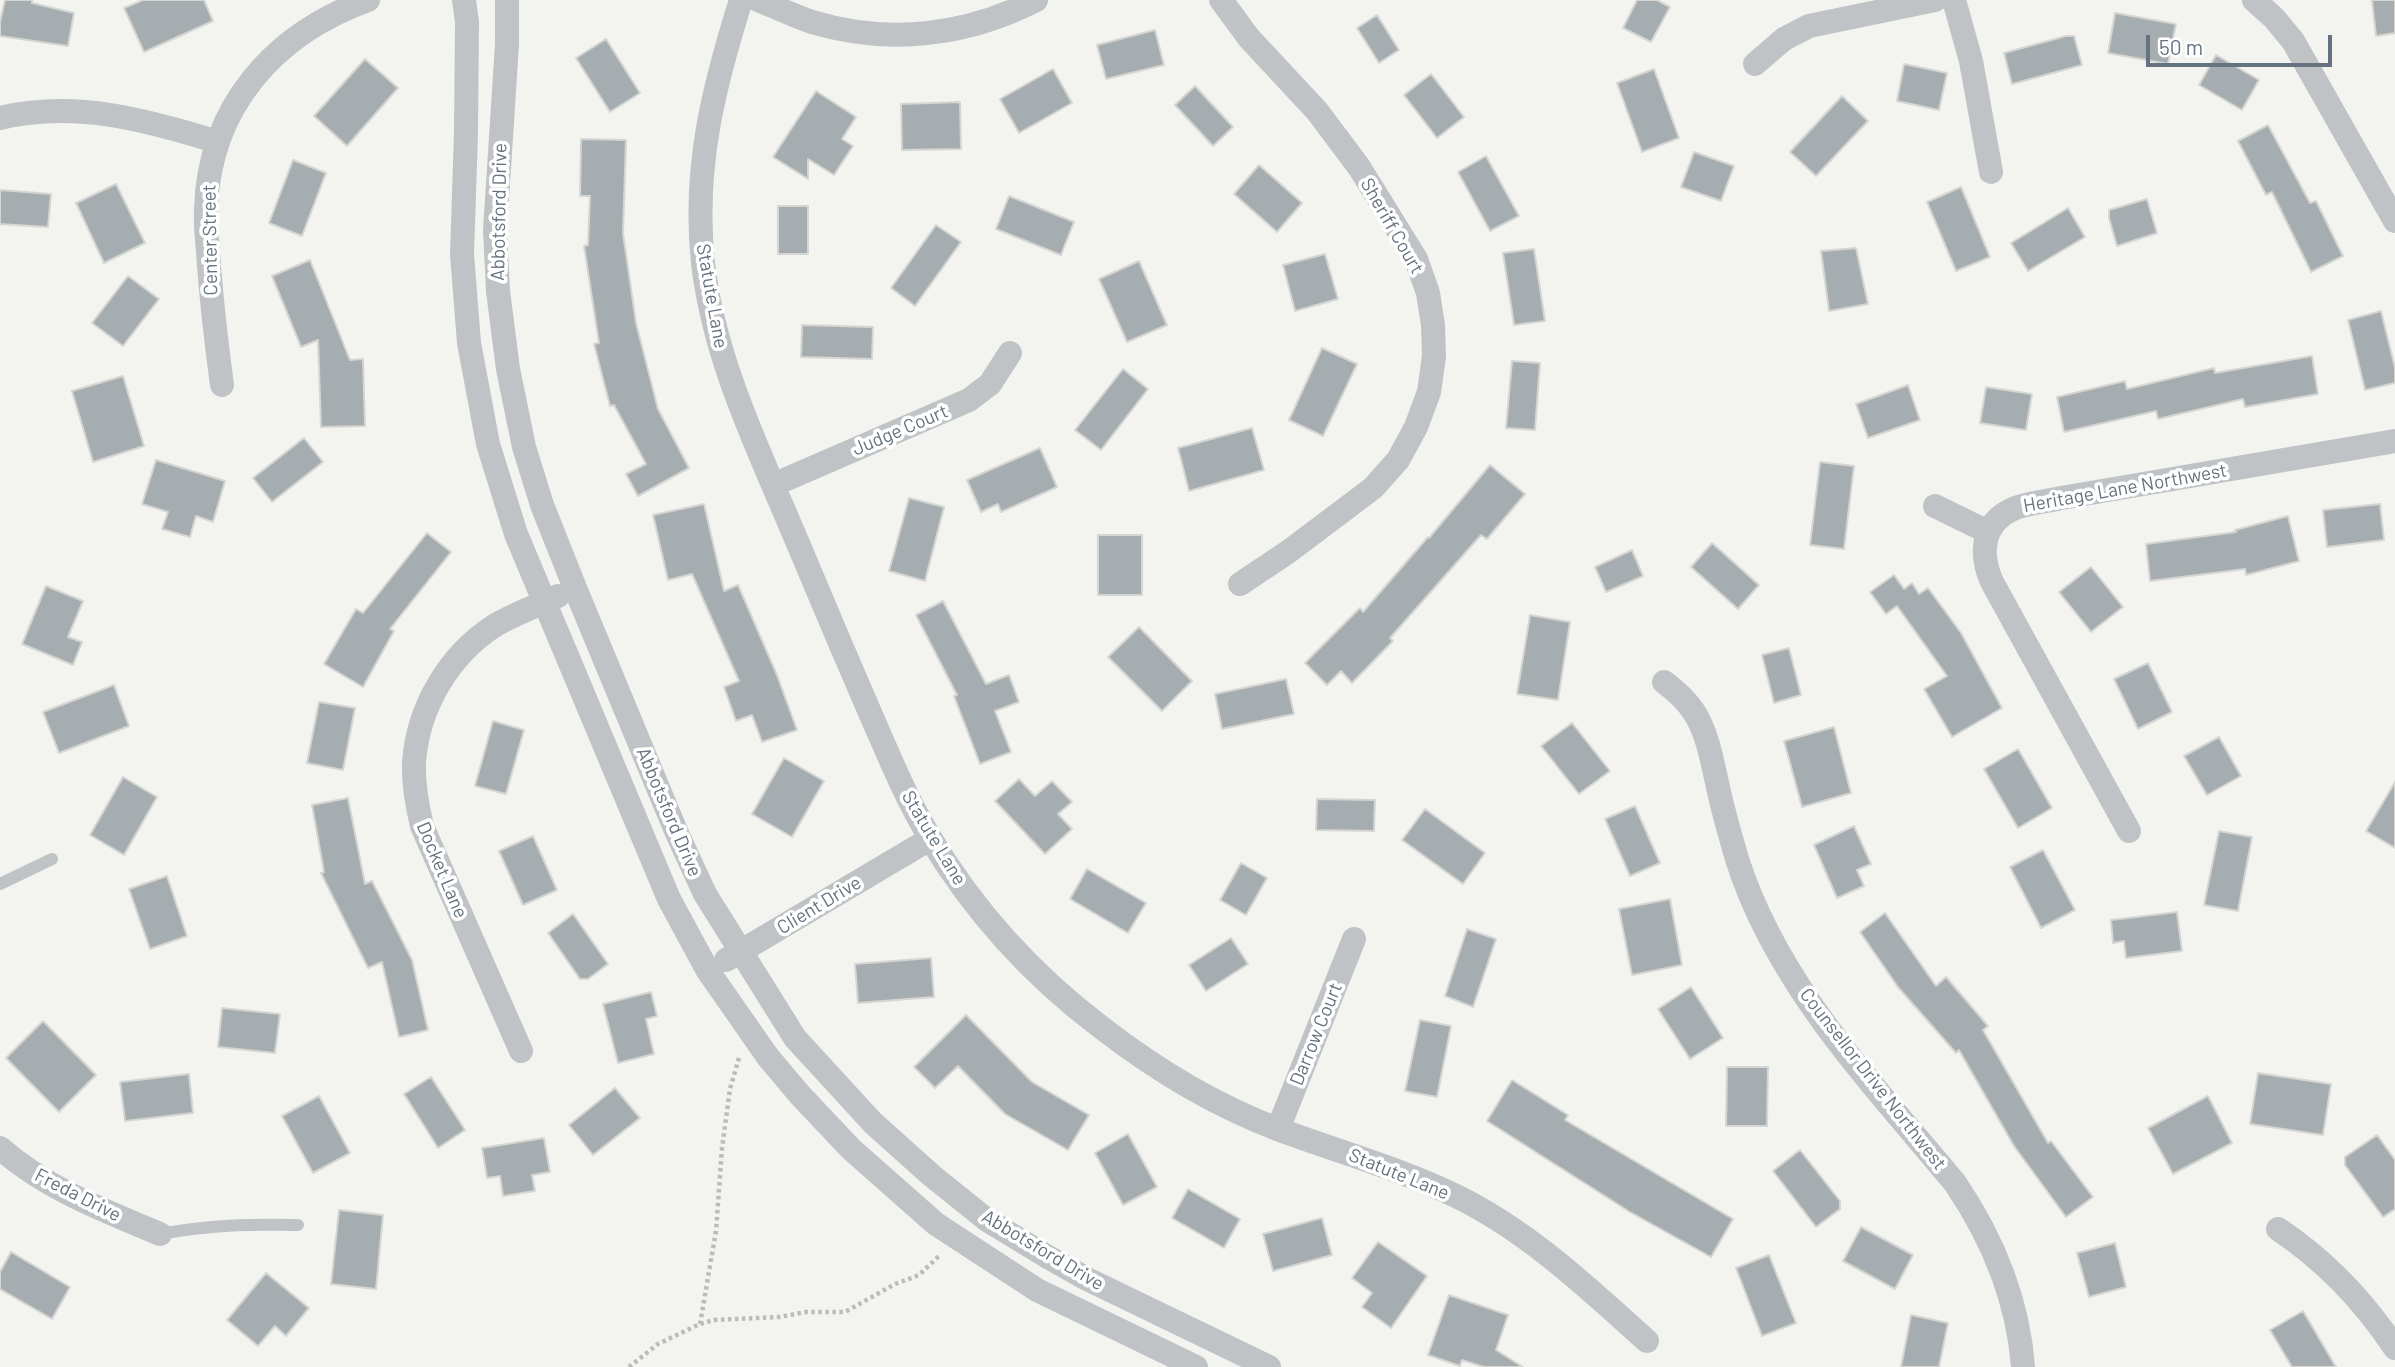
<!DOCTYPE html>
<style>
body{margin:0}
#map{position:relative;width:2395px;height:1367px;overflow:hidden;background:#f3f4f0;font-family:Barlow,sans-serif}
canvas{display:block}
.scale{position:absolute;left:2146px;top:35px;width:186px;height:32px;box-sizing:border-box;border:4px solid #64737f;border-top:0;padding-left:9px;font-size:21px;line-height:24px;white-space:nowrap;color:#64737f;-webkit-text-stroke:5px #fff;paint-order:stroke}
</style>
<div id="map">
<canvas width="2395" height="1367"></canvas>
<div class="scale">50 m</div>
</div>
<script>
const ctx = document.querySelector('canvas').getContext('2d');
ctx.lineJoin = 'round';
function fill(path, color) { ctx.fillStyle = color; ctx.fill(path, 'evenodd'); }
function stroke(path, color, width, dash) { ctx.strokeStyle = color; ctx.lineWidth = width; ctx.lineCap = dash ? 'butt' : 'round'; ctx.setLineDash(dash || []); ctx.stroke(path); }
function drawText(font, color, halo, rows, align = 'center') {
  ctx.font = font + ' Barlow,sans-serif'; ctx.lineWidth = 7; ctx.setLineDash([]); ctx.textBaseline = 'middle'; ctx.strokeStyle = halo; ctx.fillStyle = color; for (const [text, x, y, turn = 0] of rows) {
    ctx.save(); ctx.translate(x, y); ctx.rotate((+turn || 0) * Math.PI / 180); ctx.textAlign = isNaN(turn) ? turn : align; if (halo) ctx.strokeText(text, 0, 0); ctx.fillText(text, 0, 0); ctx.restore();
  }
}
const building = new Path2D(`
 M 5,0 L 32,0 L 32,3 L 74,13 L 68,46 L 0,36 L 0,22 Z
 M 143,0 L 204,0 L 213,21 L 144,52 L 124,8 Z
 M 1637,0 L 1657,0 L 1670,7 L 1651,42 L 1623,28 Z
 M 2372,0 L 2395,0 L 2395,33 L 2376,36 Z
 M 2115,13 L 2176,24 L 2168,64 L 2108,53 Z
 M 1377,15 L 1399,50 L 1379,63 L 1357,28 Z
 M 1155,30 L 1164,65 L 1106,79 L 1097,45 Z
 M 2066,36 L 2074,36 L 2082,65 L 2012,84 L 2004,53 Z
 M 606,39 L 640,93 L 610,112 L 576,58 Z
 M 2216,55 L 2259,80 L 2242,110 L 2199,85 Z
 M 365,59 L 398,88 L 347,146 L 314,116 Z
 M 1904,64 L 1947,73 L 1939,110 L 1897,101 Z
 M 1053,69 L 1072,103 L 1019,133 L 1000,99 Z
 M 1654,69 L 1679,138 L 1642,152 L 1617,83 Z
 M 1431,74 L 1464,117 L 1437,138 L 1404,95 Z
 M 1195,86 L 1233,127 L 1213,146 L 1175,105 Z
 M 816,91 L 856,117 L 842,139 L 853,146 L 834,175 L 808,159 L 808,179 L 773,157 Z
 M 1842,96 L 1868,121 L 1816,176 L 1790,152 Z
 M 960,102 L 961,149 L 902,150 L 901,104 Z
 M 2268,125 L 2310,203 L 2316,201 L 2343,256 L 2311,272 L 2272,192 L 2266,195 L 2238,141 Z
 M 581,139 L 626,140 L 623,233 L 636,323 L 658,409 L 689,468 L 638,496 L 626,474 L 646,464 L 614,405 L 610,406 L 594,344 L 599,343 L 584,246 L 588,245 L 590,196 L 580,196 Z
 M 1694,152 L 1734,166 L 1721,201 L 1681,187 Z
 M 1486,156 L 1519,216 L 1490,231 L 1458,172 Z
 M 293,160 L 326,173 L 302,236 L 269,223 Z
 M 1259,165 L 1302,203 L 1277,232 L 1234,194 Z
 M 116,184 L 145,243 L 104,263 L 76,203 Z
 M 1961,187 L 1990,257 L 1956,271 L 1927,202 Z
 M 0,190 L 51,194 L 48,227 L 0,224 Z
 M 1009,196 L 1074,222 L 1061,255 L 996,229 Z
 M 2147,199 L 2157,233 L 2117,246 L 2109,218 L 2109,210 Z
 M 778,206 L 808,206 L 808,254 L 778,254 Z
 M 2068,208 L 2085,237 L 2028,271 L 2011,243 Z
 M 936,225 L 961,242 L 915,306 L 891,288 Z
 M 1856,248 L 1868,304 L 1829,311 L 1821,251 Z
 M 1534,249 L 1545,321 L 1514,325 L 1503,253 Z
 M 1325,254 L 1338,299 L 1295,311 L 1283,265 Z
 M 310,260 L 350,360 L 363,359 L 365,426 L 321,427 L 318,340 L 301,347 L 272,276 Z
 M 1139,261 L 1167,325 L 1127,342 L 1099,279 Z
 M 128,276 L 159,299 L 123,346 L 92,323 Z
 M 2381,311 L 2395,368 L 2395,383 L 2365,390 L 2348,320 Z
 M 802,325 L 873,327 L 872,359 L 801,357 Z
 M 1322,348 L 1357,364 L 1323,436 L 1289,420 Z
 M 2312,356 L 2318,394 L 2245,407 L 2243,399 L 2158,419 L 2156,411 L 2064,432 L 2057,397 L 2125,381 L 2127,389 L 2214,368 L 2215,373 Z
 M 1512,361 L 1540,363 L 1535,430 L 1506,428 Z
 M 1123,369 L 1148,389 L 1101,450 L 1075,430 Z
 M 123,376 L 144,446 L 93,462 L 72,391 Z
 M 1908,385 L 1920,420 L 1868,438 L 1856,404 Z
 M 1986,387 L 2032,394 L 2026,430 L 1980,423 Z
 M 1252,428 L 1264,470 L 1189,491 L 1178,448 Z
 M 304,438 L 323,462 L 272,502 L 253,478 Z
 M 1040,448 L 1057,487 L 1001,512 L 998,504 L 981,512 L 967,480 Z
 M 156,460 L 225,481 L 213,522 L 196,516 L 190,537 L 162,529 L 168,512 L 142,504 Z
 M 1820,462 L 1854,466 L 1844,549 L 1810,545 Z
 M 1490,465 L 1525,494 L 1487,539 L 1481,535 L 1390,638 L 1393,641 L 1352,683 L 1341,671 L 1327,685 L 1305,663 L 1360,608 L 1363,612 L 1428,537 L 1429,538 Z
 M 909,498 L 944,507 L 925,581 L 889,571 Z
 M 704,504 L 724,591 L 738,585 L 777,675 L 797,730 L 762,742 L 752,715 L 736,721 L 724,687 L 739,681 L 692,574 L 668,580 L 653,515 Z
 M 2380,504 L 2384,540 L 2327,547 L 2323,510 Z
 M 2288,516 L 2299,561 L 2246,575 L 2245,569 L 2150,581 L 2146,544 L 2236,532 L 2235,530 Z
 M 427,533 L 451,552 L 390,629 L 394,631 L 363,687 L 324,664 L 356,609 L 363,613 Z
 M 1098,535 L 1142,535 L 1142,595 L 1098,595 Z
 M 1712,543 L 1759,585 L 1738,609 L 1691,567 Z
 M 1632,550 L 1643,576 L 1606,592 L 1595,567 Z
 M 2091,567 L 2123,607 L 2091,632 L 2059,592 Z
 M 1894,575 L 1904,589 L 1912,583 L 1919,594 L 1928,588 L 1961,633 L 2002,708 L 1952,737 L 1924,689 L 1947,676 L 1897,606 L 1886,614 L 1870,592 Z
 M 46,586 L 83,601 L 68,637 L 82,642 L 73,665 L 22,644 Z
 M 943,601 L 986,684 L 1009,675 L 1019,702 L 995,711 L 1011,752 L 980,764 L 954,696 L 957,695 L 916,615 Z
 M 1530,615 L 1570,622 L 1558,700 L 1517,694 Z
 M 1139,627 L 1192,681 L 1162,711 L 1108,657 Z
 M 1789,648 L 1801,695 L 1774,703 L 1762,655 Z
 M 2148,663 L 2172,712 L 2138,729 L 2114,679 Z
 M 1286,679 L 1294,714 L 1222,729 L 1215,694 Z
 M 114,685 L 129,726 L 59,753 L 43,712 Z
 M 319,702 L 355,708 L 343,770 L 307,763 Z
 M 493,721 L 524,730 L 506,794 L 475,786 Z
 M 1572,723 L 1610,771 L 1579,794 L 1541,746 Z
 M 1834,727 L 1851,793 L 1802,807 L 1784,741 Z
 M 2219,737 L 2241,776 L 2207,795 L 2184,756 Z
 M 2018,749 L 2052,808 L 2018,828 L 1984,769 Z
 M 784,758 L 824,781 L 792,837 L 752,814 Z
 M 123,777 L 157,797 L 124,855 L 90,835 Z
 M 1019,779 L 1035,796 L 1052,781 L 1072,802 L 1058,814 L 1072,829 L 1045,854 L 995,801 Z
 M 2395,782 L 2395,848 L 2366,831 Z
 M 348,798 L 365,884 L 372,881 L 412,960 L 428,1030 L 399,1037 L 382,962 L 368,968 L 321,873 L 324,872 L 312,805 Z
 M 1317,799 L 1375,800 L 1374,831 L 1316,830 Z
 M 1635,806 L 1660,863 L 1630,876 L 1605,819 Z
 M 1425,809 L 1485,853 L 1463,884 L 1402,840 Z
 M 1854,826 L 1871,864 L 1857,870 L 1864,886 L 1837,898 L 1814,845 Z
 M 2219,831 L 2252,837 L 2238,911 L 2204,905 Z
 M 533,836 L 557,890 L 523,905 L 499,851 Z
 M 2043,850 L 2075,910 L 2041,928 L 2010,867 Z
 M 1241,863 L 1267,878 L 1246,915 L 1220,900 Z
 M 1087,869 L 1146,903 L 1128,933 L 1070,899 Z
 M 167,876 L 187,936 L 150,949 L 129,889 Z
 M 1670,899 L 1682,965 L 1632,975 L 1619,909 Z
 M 2177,912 L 2182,951 L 2126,958 L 2124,941 L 2113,943 L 2111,920 Z
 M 1885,913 L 1936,986 L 1946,977 L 1988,1026 L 1983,1030 L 2048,1143 L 2051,1141 L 2093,1197 L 2066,1217 L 2014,1146 L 1959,1050 L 1956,1053 L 1898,987 L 1860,932 Z
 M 573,914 L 608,964 L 588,979 L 580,979 L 548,933 Z
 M 1467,929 L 1496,939 L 1473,1007 L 1445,996 Z
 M 1231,938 L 1248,964 L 1206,991 L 1189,965 Z
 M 931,958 L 934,997 L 858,1003 L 855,964 Z
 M 1691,987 L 1723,1038 L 1690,1059 L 1658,1009 Z
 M 651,992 L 657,1016 L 646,1019 L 654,1054 L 618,1063 L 603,1004 Z
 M 222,1008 L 280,1014 L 275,1053 L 218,1047 Z
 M 966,1015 L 1032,1082 L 1089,1115 L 1068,1150 L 1005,1114 L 958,1066 L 935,1088 L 914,1067 Z
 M 1420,1020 L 1451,1026 L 1437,1097 L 1405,1091 Z
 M 43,1021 L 96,1075 L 59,1112 L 6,1058 Z
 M 1727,1067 L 1768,1067 L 1767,1126 L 1726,1126 Z
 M 2258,1073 L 2331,1084 L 2323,1135 L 2250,1124 Z
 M 189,1074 L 193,1113 L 125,1121 L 120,1082 Z
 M 431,1077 L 465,1130 L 438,1148 L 404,1094 Z
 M 1512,1080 L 1568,1115 L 1565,1120 L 1733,1219 L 1711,1257 L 1630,1212 L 1487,1121 Z
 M 615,1088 L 640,1118 L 593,1155 L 569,1125 Z
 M 319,1096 L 350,1153 L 313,1173 L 282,1116 Z
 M 2208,1096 L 2232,1143 L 2173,1174 L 2148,1128 Z
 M 1128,1134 L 1157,1187 L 1123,1205 L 1095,1153 Z
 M 2377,1135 L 2395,1160 L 2395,1209 L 2383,1217 L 2345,1165 L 2345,1157 Z
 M 544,1138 L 550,1172 L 532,1175 L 535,1191 L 503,1196 L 500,1176 L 487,1178 L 482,1148 Z
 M 1800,1150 L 1840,1201 L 1840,1209 L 1816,1227 L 1773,1171 Z
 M 1188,1189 L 1240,1219 L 1224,1248 L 1172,1218 Z
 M 339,1210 L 383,1215 L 376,1289 L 331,1284 Z
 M 1322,1218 L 1332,1255 L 1273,1271 L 1263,1234 Z
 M 1861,1227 L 1913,1255 L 1895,1289 L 1843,1261 Z
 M 1378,1242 L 1427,1276 L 1391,1328 L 1362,1307 L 1372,1293 L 1352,1278 Z
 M 2115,1243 L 2126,1287 L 2089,1297 L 2077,1253 Z
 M 11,1252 L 70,1287 L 52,1319 L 0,1289 L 0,1272 Z
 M 1769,1255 L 1796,1323 L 1762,1336 L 1736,1268 Z
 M 266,1273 L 309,1308 L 286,1336 L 275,1326 L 258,1346 L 227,1320 Z
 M 1449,1295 L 1508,1315 L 1496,1350 L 1523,1367 L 1484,1367 L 1462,1360 L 1460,1366 L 1428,1355 Z
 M 2303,1311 L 2336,1367 L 2292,1367 L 2270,1330 Z
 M 1911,1315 L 1948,1323 L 1939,1367 L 1901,1367 Z`);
const path = new Path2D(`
 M 700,1324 L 716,1231 L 722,1148 L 730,1089 L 739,1058
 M 629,1367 L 658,1344 L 700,1324 L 714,1320 L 779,1317 L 806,1312 L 845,1312 L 895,1284 L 919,1275 L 939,1256`);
const service = new Path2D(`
 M 0,884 L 52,859
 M 160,1234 C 210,1225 248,1224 298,1225`);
const minor = new Path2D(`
 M 464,0 L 467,22 L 466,133 L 462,254 L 469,343 L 488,444 L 516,534 L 669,899 L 708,971 L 768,1057 L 800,1095 L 851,1149 L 936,1224 L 1037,1290 L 1196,1367
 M 507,0 L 507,44 L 495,230 L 498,291 L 508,369 L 524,447 L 542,505 L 575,588 L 676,831 L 705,894 L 795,1038 L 873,1123 L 931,1175 L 987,1220 L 1048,1257 L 1087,1279 L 1269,1367
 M 741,0 C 713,89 693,169 703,263 C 714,359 757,446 794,534 C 819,594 845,655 871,715 C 889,756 906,798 929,836 C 973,910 1033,976 1102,1028 C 1155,1069 1216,1106 1280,1130 C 1339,1152 1399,1168 1456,1196 C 1528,1231 1588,1288 1647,1341
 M 758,0 C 776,7 794,16 812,22 C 888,45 966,36 1036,0
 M 1221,0 L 1249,38 L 1317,111 L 1359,167 L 1416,259 L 1428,293 L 1433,325 L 1434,356 L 1429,392 L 1416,427 L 1398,460 L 1373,488 L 1288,552 L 1240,584
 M 1954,0 L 1971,61 L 1991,172
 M 2254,0 L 2274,18 L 2293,41 L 2395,221
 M 1755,64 L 1784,39 L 1809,26 L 1935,0
 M 0,118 C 75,100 147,120 218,142
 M 222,385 C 216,340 211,297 208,252 C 207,238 205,223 206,209 C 209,107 274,34 368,0
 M 773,485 L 969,400 L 990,384 L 1010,353
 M 1935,506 L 1988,532
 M 1664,682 C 1675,690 1686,700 1694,712 C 1708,734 1712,761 1718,787 C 1723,811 1730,835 1737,859 C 1777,985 1872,1083 1955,1183 C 1993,1239 2018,1299 2023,1367
 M 2129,831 L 1992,582 C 1980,555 1981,525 2011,510 C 2025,503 2045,502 2061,498 L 2395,441
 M 726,960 L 930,839
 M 521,1051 L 422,826 C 417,805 413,784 414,762 C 418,708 448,656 494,626 C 514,614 537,606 558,596
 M 1278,1129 L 1354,939
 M 0,1148 C 47,1189 103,1210 160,1234
 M 2278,1229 C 2326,1261 2363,1300 2395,1348`);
const streetNames = [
 ["Abbotsford Drive",499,212,-89],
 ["Sheriff Court",1392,226,60],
 ["Center Street",210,240,-91],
 ["Statute Lane",712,296,80],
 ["Judge Court",900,430,-23],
 ["Heritage Lane Northwest",2125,488,-10],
 ["Abbotsford Drive",669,812,67],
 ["Statute Lane",934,838,59],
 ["Docket Lane",442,870,67],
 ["Client Drive",819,905,-31],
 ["Darrow Court",1316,1034,-68],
 ["Counsellor Drive Northwest",1873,1079,52],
 ["Statute Lane",1399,1174,22],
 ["Freda Drive",78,1195,27],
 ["Abbotsford Drive",1043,1250,31]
];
fill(building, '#a6adb1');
stroke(building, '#d5d5d2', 2);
stroke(path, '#b9bbbd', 4.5, [3.5, 3.5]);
stroke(service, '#bfc3c6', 12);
stroke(minor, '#bfc3c6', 24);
drawText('19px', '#64737f', '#fff', streetNames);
</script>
